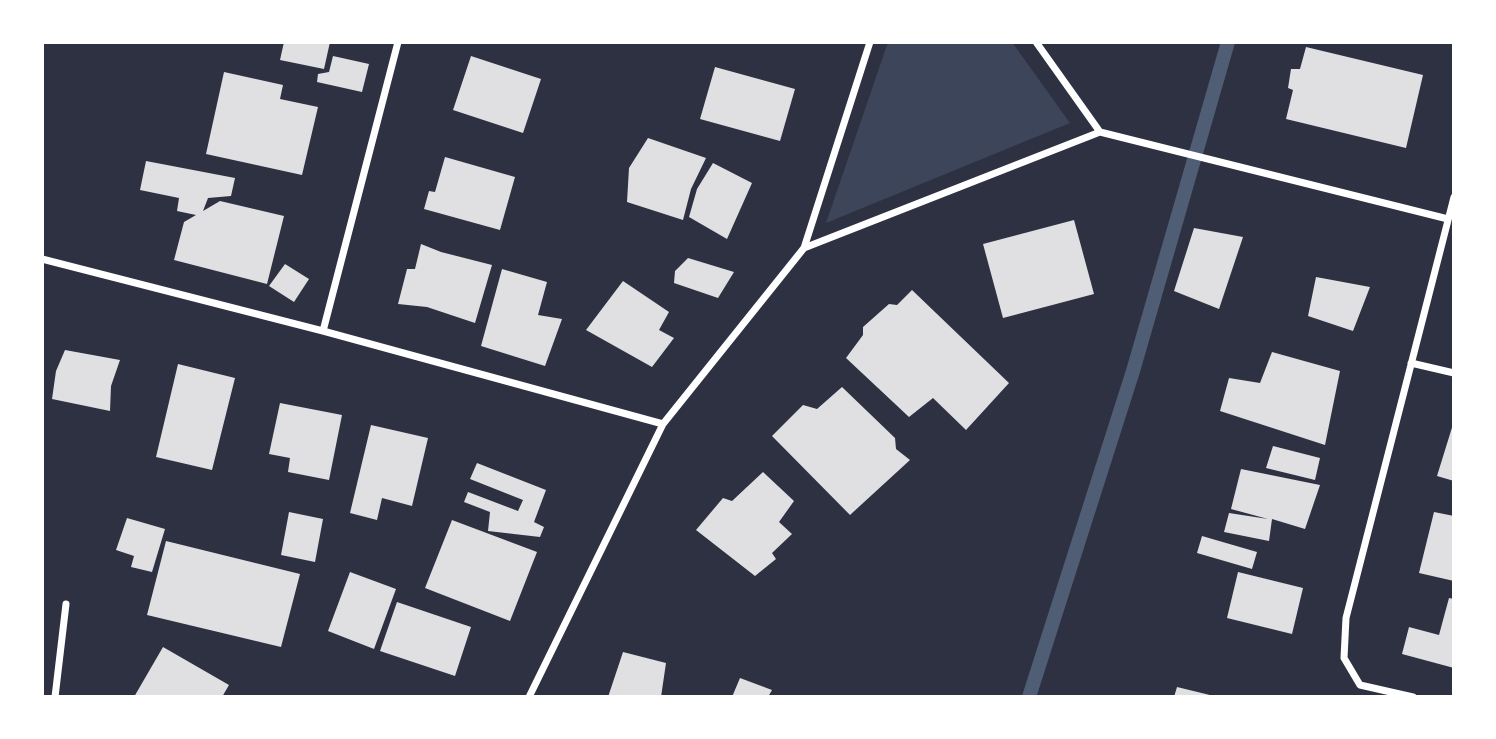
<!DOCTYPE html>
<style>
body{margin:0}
#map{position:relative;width:1496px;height:739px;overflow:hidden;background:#2d3142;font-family:"Source Serif 4",serif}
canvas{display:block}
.frame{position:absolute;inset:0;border:44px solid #fff;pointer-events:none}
</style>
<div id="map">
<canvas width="1496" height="739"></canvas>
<div class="frame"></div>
</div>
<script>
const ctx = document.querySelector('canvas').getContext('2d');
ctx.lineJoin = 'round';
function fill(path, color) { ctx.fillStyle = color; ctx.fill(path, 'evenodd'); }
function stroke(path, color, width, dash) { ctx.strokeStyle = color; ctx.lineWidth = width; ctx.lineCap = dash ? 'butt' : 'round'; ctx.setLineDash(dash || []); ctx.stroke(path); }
const green = new Path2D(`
 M 888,42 L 1012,42 L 1070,123 L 826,223 Z`);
const stream = new Path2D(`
 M 1029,697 L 1133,371 L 1228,42`);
const building = new Path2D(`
 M 284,42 L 330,42 L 324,69 L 280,60 Z
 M 1306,47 L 1423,75 L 1406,148 L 1286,119 L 1293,90 L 1288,88 L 1291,69 L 1300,69 Z
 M 333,56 L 369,64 L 362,92 L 317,82 L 318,74 L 329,72 Z
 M 471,56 L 541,79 L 523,133 L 453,110 Z
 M 715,67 L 795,89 L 780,141 L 700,119 Z
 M 224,72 L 283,85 L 280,99 L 318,107 L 302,175 L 206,154 Z
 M 648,138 L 706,158 L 691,189 L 683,220 L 627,202 L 629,168 Z
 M 445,157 L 515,177 L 500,230 L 424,209 L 429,191 L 435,192 Z
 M 146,161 L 235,178 L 231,196 L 208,198 L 203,211 L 220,201 L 284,216 L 267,284 L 174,260 L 184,222 L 196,215 L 177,211 L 179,198 L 140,190 Z
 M 713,163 L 752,183 L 727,239 L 689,217 L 697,189 Z
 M 1074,220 L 1094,294 L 1003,318 L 983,244 Z
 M 1194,228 L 1243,237 L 1219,309 L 1174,291 Z
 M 421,244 L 441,252 L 492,265 L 475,323 L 427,307 L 398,304 L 407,269 L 415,269 Z
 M 688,258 L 734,272 L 718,298 L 674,283 L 675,271 Z
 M 285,264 L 309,279 L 294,302 L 269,286 Z
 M 502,269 L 547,282 L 538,315 L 562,319 L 545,366 L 481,346 Z
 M 1316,277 L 1370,287 L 1353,331 L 1308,316 Z
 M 623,281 L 669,312 L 659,330 L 674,338 L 652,367 L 586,330 Z
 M 912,290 L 1009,383 L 966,430 L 933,398 L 909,417 L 846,358 L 863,335 L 863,327 L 889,304 L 897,305 Z
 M 65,350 L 120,360 L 111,386 L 110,411 L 52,399 L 56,371 Z
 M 1272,352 L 1340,371 L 1325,445 L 1220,411 L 1229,378 L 1260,383 Z
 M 178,364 L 235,378 L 212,470 L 156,457 Z
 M 842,387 L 895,438 L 896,449 L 910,460 L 850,515 L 772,436 L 803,405 L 817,409 Z
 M 280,403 L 342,415 L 329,480 L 288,472 L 290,458 L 269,454 Z
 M 1454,421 L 1454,481 L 1437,476 Z
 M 371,425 L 428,438 L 412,506 L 382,498 L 377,520 L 350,513 Z
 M 1273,446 L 1320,458 L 1315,480 L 1266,468 Z
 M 477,463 L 546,490 L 534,522 L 544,527 L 540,537 L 488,531 L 490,512 L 464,502 L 468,492 L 518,511 L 523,500 L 470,479 Z
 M 1241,469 L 1320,485 L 1305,529 L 1272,519 L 1269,541 L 1224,532 L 1229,513 L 1268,519 L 1231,509 Z
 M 763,472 L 794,501 L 779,522 L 792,534 L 772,553 L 776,559 L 755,576 L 696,530 L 723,498 L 732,501 Z
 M 289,512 L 323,519 L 315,562 L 281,555 Z
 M 1434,512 L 1454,516 L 1454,581 L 1419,573 Z
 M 127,518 L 165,529 L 152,572 L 131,567 L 134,556 L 116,550 Z
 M 452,520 L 537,552 L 510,621 L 425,588 Z
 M 1202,536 L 1257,552 L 1252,569 L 1197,553 Z
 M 166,541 L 300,574 L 281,647 L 147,615 Z
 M 350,572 L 396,589 L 374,649 L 328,631 Z
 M 1238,572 L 1303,588 L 1292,634 L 1227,618 Z
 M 1449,598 L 1454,599 L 1454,668 L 1402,654 L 1409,627 L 1439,635 Z
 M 397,602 L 471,627 L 455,676 L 380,651 Z
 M 163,647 L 229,685 L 222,697 L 134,697 Z
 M 623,652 L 666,663 L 661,697 L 608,697 Z
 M 740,678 L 772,690 L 768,697 L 732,697 Z
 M 1177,687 L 1214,696 L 1213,697 L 1174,697 Z`);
const minor = new Path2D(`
 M 1036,42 L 1100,132 L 1448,219
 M 804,248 L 1100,132
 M 42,259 L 323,331 L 663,424
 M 323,331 L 398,42
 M 1411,363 L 1454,373
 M 55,697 L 66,604
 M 529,697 L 663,424 L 804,248 L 870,42
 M 1413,697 L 1360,685 L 1344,658 L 1346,618 L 1454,197`);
fill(green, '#3c4559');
stroke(stream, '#4f5d75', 14);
fill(building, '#e0e0e3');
stroke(minor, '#fff', 7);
</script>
